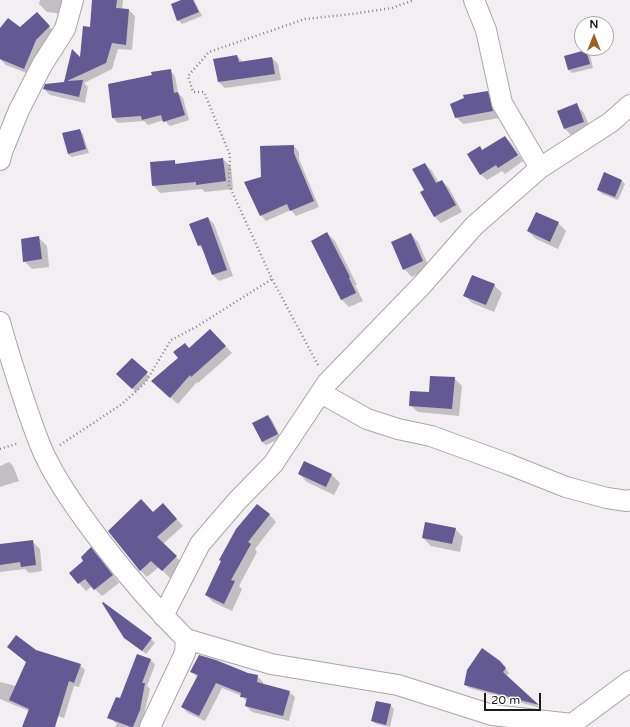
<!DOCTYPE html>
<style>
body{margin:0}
#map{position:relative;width:630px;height:727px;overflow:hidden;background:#f3eef2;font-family:"Varela Round",sans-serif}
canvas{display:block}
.north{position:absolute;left:574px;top:16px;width:40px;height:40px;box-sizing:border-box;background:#fff;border:1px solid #a5a4a5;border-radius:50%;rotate:0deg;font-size:11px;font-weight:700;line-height:16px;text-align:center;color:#1d1c1d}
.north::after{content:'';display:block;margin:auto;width:14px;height:18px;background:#9d6223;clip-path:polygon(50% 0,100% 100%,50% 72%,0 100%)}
.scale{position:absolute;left:484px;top:693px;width:57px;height:18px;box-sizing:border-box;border:2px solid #1d1c1d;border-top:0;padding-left:5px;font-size:12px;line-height:14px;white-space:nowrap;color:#1d1c1d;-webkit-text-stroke:3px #fff;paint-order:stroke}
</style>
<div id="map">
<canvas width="630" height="727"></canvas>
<div class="north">N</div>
<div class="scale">20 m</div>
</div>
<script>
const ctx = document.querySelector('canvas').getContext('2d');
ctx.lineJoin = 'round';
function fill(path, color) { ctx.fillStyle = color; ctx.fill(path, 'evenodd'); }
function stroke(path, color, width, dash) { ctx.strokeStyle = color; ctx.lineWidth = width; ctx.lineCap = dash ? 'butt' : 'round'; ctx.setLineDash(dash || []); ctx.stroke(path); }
const shadow = new Path2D(`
 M 40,0 L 66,0 L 64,14 L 47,12 L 39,4 Z
 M 93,0 L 123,0 L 122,9 L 129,10 L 135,16 L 132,50 L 118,49 L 112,69 L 84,83 L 88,87 L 85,103 L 50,95 L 44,89 L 65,83 L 81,59 L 91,28 Z
 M 184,0 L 194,0 L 202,16 L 182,24 L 178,20 L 172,5 Z
 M 37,13 L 55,33 L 41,46 L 29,74 L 6,65 L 0,59 L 0,30 L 21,28 Z
 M 586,51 L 590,55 L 593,68 L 572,73 L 568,69 Z
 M 237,56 L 243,62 L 272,58 L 278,64 L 281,80 L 225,88 L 219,82 L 215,60 Z
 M 170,70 L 175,76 L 178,93 L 183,98 L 189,120 L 170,126 L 164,120 L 148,125 L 144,121 L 118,123 L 113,118 L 109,84 L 153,76 Z
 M 487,92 L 494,99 L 500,118 L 463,124 L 456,117 Z
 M 576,105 L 584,113 L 591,130 L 572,136 L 564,128 Z
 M 79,130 L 83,134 L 89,153 L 72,157 L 68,154 Z
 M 505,137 L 511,143 L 523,161 L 505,174 L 502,171 L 487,180 L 480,174 L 479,147 L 483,151 Z
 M 294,146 L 299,152 L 299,159 L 319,207 L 296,216 L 291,210 L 266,221 L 261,215 L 262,177 Z
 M 223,159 L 231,167 L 233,189 L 205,192 L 202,189 L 160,193 L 153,185 L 174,161 L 178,165 Z
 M 425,164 L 432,171 L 439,183 L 442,181 L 449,188 L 462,212 L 441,223 L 434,216 L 425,190 Z
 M 621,180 L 625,184 L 618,200 L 602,194 L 598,190 Z
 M 208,218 L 214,224 L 233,276 L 219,281 L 213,275 L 204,251 L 199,245 Z
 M 558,223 L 566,231 L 558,249 L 536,239 L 528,231 Z
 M 327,233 L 335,241 L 357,285 L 355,285 L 363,301 L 349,307 L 342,300 Z
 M 411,234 L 418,242 L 430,269 L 412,277 L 404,269 Z
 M 39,238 L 47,246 L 49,267 L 32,269 L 24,261 Z
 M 494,285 L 502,293 L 494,312 L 472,303 L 464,295 Z
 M 217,337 L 232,353 L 198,383 L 197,382 L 178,404 L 152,381 L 189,349 Z
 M 132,359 L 150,377 L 136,392 L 118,374 Z
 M 454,378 L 462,386 L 459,416 L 418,412 L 410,405 Z
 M 268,416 L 272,420 L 281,438 L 266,445 L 262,442 Z
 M 9,462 L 13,466 L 19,481 L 0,487 L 0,466 Z
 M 305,462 L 332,475 L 340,483 L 334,495 L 307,482 L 299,474 Z
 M 170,512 L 183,526 L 163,544 L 183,564 L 170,578 L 159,567 L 147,577 L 140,570 L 154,513 Z
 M 269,514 L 276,522 L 255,549 L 257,552 L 239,586 L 242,589 L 232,611 L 213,602 L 206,595 L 222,561 Z
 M 455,529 L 463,537 L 460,552 L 431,546 L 423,538 Z
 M 33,542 L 40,549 L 42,571 L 29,573 L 25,569 L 0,572 L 0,545 Z
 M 98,556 L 119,583 L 102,596 L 92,586 L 86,591 L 70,573 Z
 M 151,639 L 155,643 L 146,654 L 129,641 Z
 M 8,647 L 36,651 L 80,665 L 85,670 L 79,687 L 74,686 L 64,718 L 54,715 L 49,727 L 24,727 L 29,711 L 0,699 L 0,682 L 16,686 L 27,662 Z
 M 138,655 L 151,660 L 155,665 L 147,686 L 150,689 L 144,715 L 139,727 L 115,727 L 117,724 L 109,717 L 121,700 Z
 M 504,666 L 509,673 L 506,676 L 540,708 L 469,688 L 465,684 Z
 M 191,671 L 257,676 L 263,682 L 263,685 L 289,692 L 295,697 L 289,721 L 252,712 L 246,706 L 247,702 L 242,696 L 222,688 L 205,721 L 188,713 L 182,707 L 197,677 Z
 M 390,705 L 394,709 L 390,727 L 376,724 L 372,721 Z`);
const building = new Path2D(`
 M 92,0 L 117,0 L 116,8 L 129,9 L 126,45 L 112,43 L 106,63 L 67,81 L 83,80 L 79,97 L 43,89 L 45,84 L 64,82 L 72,49 L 80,57 L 83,26 L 90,27 Z
 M 181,0 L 193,0 L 199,12 L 177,21 L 171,4 Z
 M 37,12 L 50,26 L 36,40 L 24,69 L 0,59 L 0,28 L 8,18 L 20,27 Z
 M 586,50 L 590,64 L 568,70 L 564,56 Z
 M 237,55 L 239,62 L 272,57 L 275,74 L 218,82 L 213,59 Z
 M 171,69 L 174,93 L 178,92 L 185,115 L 163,122 L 161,115 L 142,120 L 141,116 L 112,118 L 108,84 L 152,75 L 151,72 Z
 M 488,91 L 493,111 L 455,118 L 450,104 L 464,98 L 463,95 Z
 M 577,103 L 584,122 L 564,129 L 557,111 Z
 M 80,129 L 86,149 L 68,154 L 62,133 Z
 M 505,136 L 518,155 L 498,168 L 496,165 L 480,175 L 467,154 L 480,146 L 482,150 Z
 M 294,145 L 294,153 L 314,201 L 290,211 L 287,204 L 260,216 L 244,182 L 261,177 L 260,146 Z
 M 223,158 L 226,181 L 196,185 L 196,182 L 152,186 L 150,162 L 175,160 L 175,164 Z
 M 425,163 L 436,183 L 442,180 L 456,205 L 434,217 L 420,192 L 424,190 L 412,169 Z
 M 604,172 L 622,180 L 615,197 L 597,190 Z
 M 536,212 L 559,222 L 550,242 L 527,231 Z
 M 208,217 L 227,270 L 212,275 L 201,245 L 198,246 L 189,224 Z
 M 327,232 L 350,277 L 349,278 L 356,293 L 341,300 L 311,241 Z
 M 411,233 L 423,261 L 403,270 L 391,242 Z
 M 39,236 L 42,259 L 23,262 L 21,239 Z
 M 472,275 L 495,284 L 486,305 L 463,296 Z
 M 210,329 L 226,346 L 191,377 L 190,375 L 170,398 L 151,381 L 178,358 L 173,352 L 185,343 L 189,348 Z
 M 132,358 L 148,372 L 132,389 L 116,374 Z
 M 430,376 L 455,377 L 452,409 L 409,406 L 410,391 L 429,392 Z
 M 268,415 L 278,434 L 262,442 L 252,423 Z
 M 304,461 L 332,474 L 326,487 L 298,474 Z
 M 141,499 L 153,512 L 163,503 L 177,519 L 157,537 L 177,556 L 162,571 L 151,561 L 140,571 L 108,531 Z
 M 257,504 L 270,514 L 248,542 L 251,544 L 231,580 L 235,581 L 224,604 L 205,595 L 221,561 L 219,560 L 236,529 Z
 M 425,522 L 456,528 L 452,544 L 422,538 Z
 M 33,540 L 36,565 L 21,567 L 20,562 L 0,565 L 0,544 Z
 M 91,547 L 113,575 L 94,590 L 85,579 L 78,584 L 69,573 L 83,561 L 81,557 Z
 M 103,602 L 152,638 L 142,651 L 124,638 L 102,603 Z
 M 16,635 L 36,650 L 81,664 L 74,683 L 69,681 L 55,727 L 22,727 L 29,709 L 9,700 L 26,662 L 7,647 Z
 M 482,648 L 500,661 L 506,668 L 503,672 L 539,705 L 464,685 L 467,670 Z
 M 137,654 L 151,659 L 142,683 L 145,683 L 140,710 L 133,727 L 131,727 L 107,718 L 116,697 L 120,698 Z
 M 199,655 L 216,660 L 248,673 L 258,675 L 257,682 L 290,691 L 283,716 L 245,706 L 247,698 L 240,697 L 241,693 L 216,683 L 199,716 L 181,707 L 198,675 L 190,672 Z
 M 376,701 L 391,704 L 386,725 L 371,721 Z`);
const path = new Path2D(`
 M 318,365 L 272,279 L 229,185 L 230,155 L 204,92 L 193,92 L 188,76 L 209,52 L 305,19 L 352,14 L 392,8 L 414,0
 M 60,445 L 122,404 L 145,383 L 171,340 L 196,327 L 272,279
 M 0,449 L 19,443`);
const street = new Path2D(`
 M 474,0 L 486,30 L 502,103 L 540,168
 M 0,160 L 2,152 L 19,110 L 42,65 L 65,29 L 73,0
 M 0,322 C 8,352 18,382 28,412 C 34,428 39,445 47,460 C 62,490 82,517 102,543 C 128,577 156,609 186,639 L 185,653 L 150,727
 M 321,393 L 367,419 L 398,429 L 431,436 L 508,464 L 566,487 L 607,498 L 627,501 L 630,500
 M 163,616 L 200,544 L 237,501 L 273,464 L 327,383 L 422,285 L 474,226 L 540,168 L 611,122 L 630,105
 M 186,639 L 271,664 L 398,685 L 492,715 L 572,724 L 630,681`);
fill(shadow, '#0003');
fill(building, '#635993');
stroke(street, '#a9a5a9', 22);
stroke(path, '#868385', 2.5, [1, 3]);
stroke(street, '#fff', 20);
</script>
